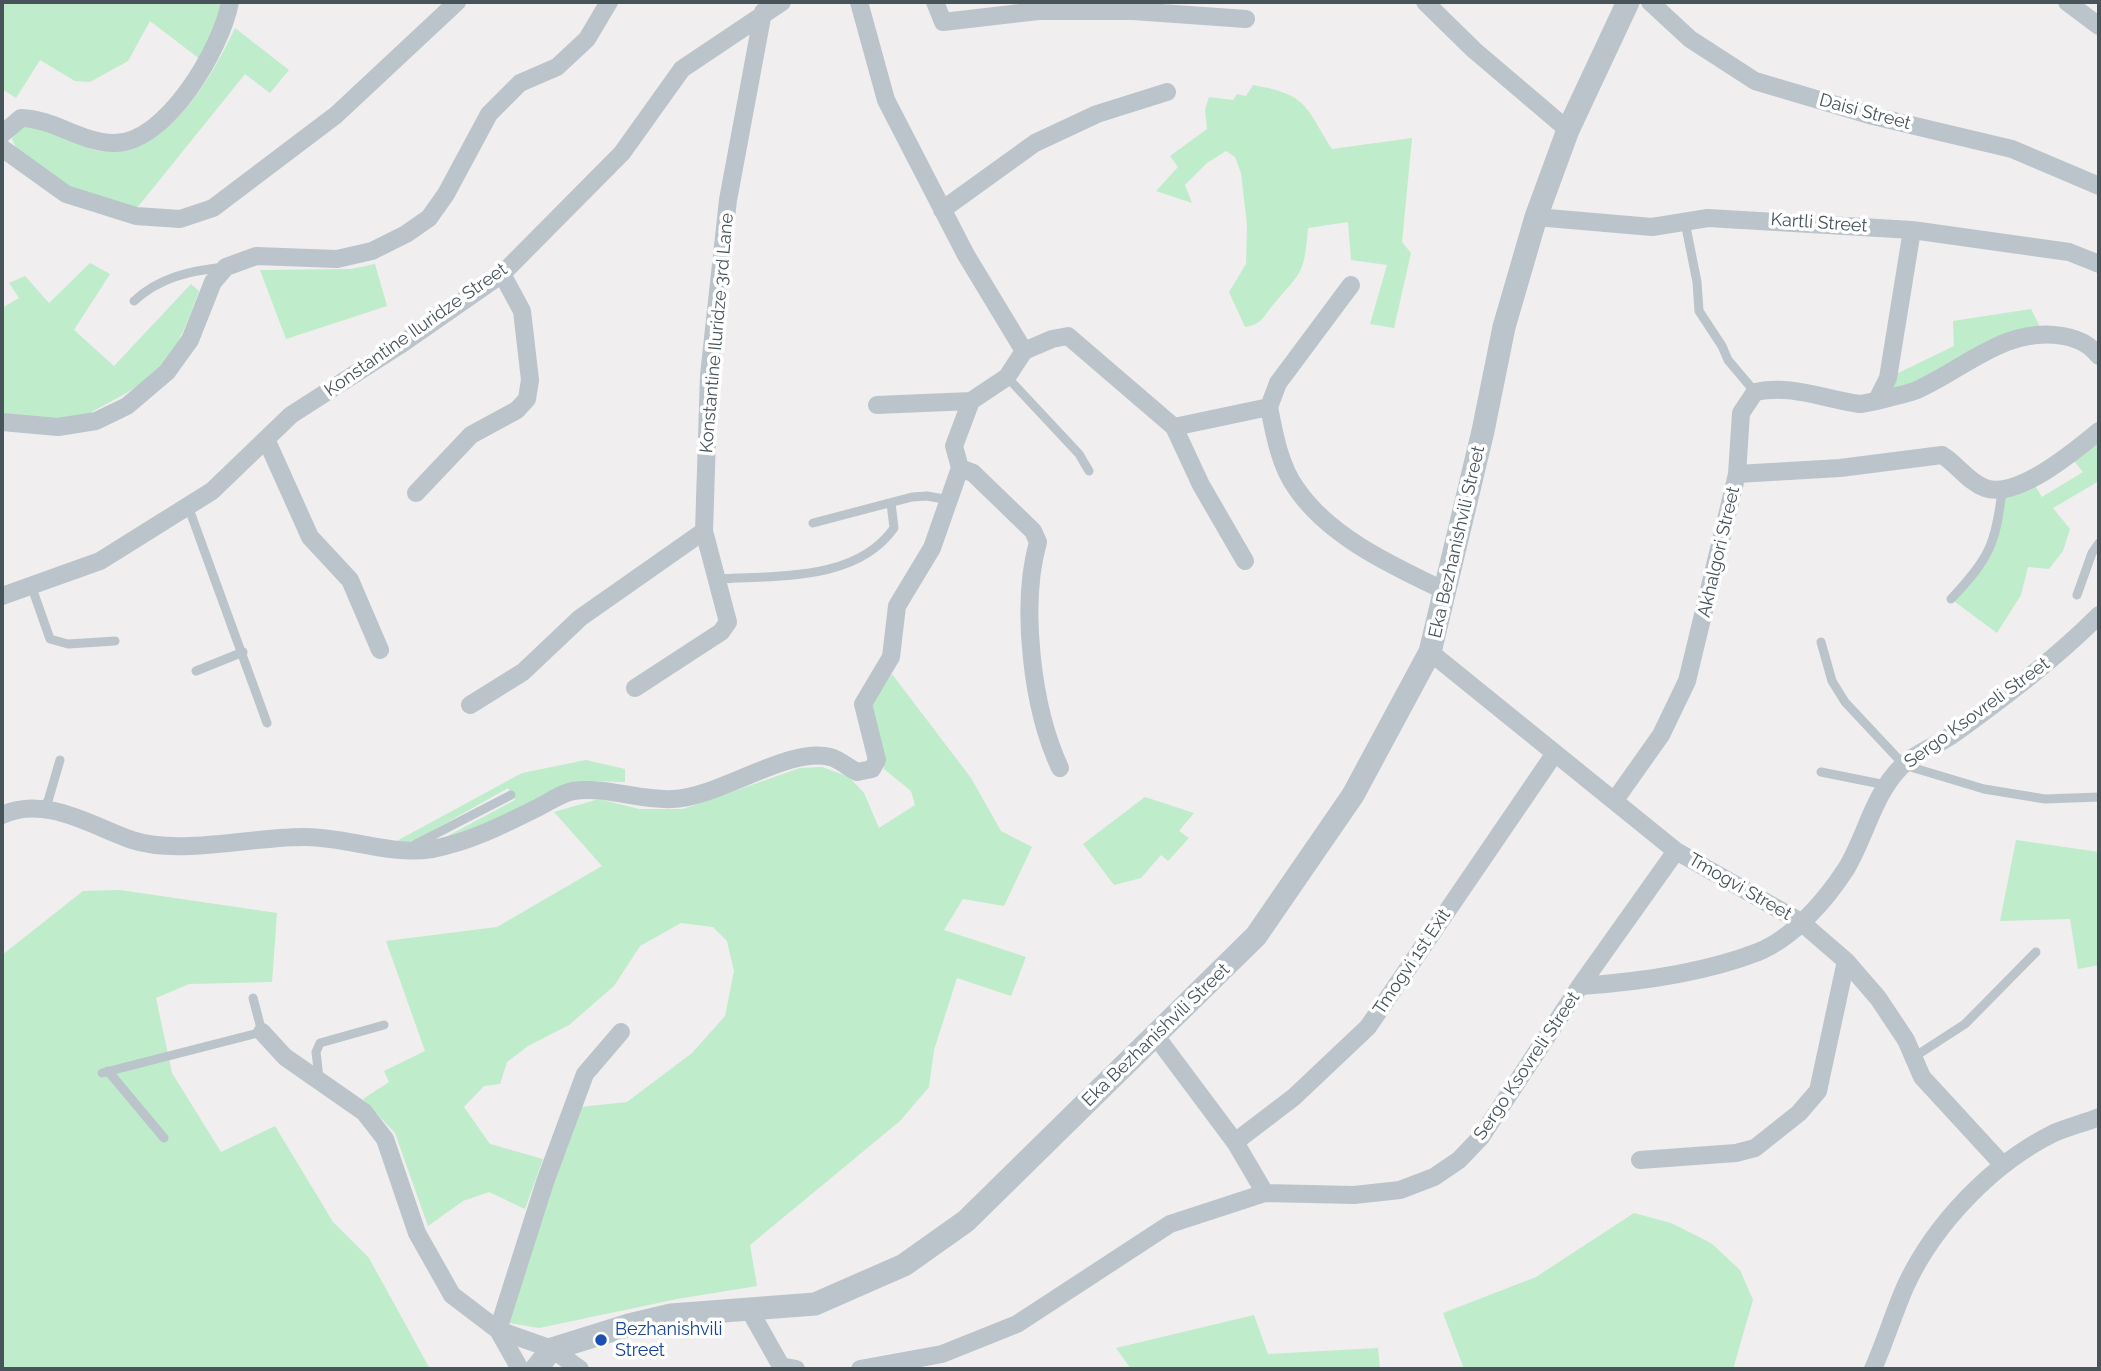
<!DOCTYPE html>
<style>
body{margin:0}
#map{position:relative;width:2101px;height:1371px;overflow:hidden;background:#f0eeee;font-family:Raleway,sans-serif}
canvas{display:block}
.frame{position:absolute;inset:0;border:4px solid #47545a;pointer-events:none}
</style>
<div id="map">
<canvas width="2101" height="1371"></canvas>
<div class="frame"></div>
</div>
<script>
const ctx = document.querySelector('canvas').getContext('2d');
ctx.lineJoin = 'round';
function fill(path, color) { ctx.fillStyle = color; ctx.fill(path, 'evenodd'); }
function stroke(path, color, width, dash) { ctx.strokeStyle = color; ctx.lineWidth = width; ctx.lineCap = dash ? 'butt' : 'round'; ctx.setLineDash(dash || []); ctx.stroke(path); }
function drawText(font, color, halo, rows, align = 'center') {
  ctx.font = font + ' Raleway,sans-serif'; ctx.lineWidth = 7; ctx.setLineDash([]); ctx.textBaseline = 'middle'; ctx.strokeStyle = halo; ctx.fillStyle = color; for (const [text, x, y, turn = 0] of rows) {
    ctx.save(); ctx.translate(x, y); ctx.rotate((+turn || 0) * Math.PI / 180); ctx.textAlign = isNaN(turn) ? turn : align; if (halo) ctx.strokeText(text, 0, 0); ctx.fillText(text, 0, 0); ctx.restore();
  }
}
const green = new Path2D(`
 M 2,2 L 223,2 L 201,60 L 150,21 L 128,61 L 90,82 L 75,81 L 40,60 L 16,98 L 2,89 Z
 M 235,28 L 289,70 L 270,93 L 245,74 L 137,208 L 73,190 L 17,150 L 12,139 L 21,124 C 54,126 58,137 86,147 C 157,174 210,81 235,28 Z
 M 1253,85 C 1308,95 1304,105 1332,149 L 1412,138 L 1402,242 L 1411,253 L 1394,328 L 1370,324 L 1387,265 L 1351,260 L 1348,222 L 1308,228 C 1304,275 1302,271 1273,305 C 1263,317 1262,324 1245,327 L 1229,292 L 1246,264 L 1247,225 L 1241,173 L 1235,157 L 1226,151 L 1207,163 L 1185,185 L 1192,203 L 1156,191 L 1178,167 L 1170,156 L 1207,129 L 1205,110 L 1209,97 L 1233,100 L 1237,94 L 1246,96 Z
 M 90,263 L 110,274 L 74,330 L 114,366 L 191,284 L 199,291 C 178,348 168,372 112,401 C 100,407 85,417 72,419 C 50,422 25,413 2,415 L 2,308 L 19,298 L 9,283 L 25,276 L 49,303 Z
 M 375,264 L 387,306 L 286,339 L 260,270 L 351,269 Z
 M 2031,309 L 2043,333 L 1896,396 L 1888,378 L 1954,346 L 1953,321 Z
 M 2099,431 L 2099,481 L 2053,508 L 2070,529 L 2063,551 L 2049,569 L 2028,567 L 2021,595 L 1997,633 L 1951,599 L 1981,568 L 2002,490 L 2031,479 L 2042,497 L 2083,472 L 2069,455 Z
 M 892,674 L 971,778 L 1001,831 L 1032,847 L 1004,906 L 963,899 L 944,930 L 1026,957 L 1011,996 L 957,978 L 934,1050 L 929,1087 L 900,1121 L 750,1245 L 757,1286 L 677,1299 L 539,1328 L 509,1323 L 555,1172 L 580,1107 L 627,1102 L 692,1053 L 725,1016 L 734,971 L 727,941 L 713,927 L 681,923 L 640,946 L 614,986 L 569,1025 L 528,1046 L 507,1062 L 500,1084 L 484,1086 L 464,1107 L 490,1144 L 543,1159 L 525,1209 L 489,1192 L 463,1201 L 428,1226 L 395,1133 L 363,1099 L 389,1082 L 384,1071 L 425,1051 L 386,941 L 497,927 L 602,866 L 554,812 L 599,799 L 639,809 L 683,809 L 800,768 L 822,767 L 849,777 L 864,793 L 879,828 L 915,805 L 911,791 L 884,769 L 866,705 Z
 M 586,760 L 625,769 L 625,782 L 590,781 L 564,788 L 475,832 L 442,839 L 515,800 L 508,788 L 414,841 L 393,843 L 522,773 Z
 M 1145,797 L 1194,813 L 1179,831 L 1189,838 L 1168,861 L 1161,855 L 1141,878 L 1114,885 L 1083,844 Z
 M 2016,840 L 2099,852 L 2099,965 L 2078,969 L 2070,919 L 2000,921 Z
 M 120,890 L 277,913 L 272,982 L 189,984 L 156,998 L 172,1073 L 221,1152 L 275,1126 L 333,1222 L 369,1258 L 430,1369 L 2,1369 L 2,955 L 83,891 Z
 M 1634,1213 L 1671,1223 L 1711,1243 L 1740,1270 L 1753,1300 L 1733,1369 L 1464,1369 L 1443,1313 L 1536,1277 Z
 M 1254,1315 L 1268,1354 L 1378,1348 L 1380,1369 L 1131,1369 L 1116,1348 Z`);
const service = new Path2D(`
 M 1685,222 L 1697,282 L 1699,311 L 1722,346 L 1728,360 L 1755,392
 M 134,301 C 160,277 190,271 224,267
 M 1007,377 L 1079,454 L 1089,471
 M 188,506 L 267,723
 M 813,523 L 912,497 L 927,496 L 949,500
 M 717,579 C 777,575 856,582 894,528 L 891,503
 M 31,585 L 50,639 L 68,644 L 115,641
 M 2077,595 L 2092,553 L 2099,543
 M 1951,599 C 1989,559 1996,544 2002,490
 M 1821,642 L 1832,681 L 1845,702 L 1904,765 L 1984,789 L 2045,799 L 2099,797
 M 196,671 L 243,652
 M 1821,772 L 1886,785
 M 41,809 L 48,801 L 60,760
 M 416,844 L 511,795
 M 1914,1057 L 1965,1024 L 2036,952
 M 108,1071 L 164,1138
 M 102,1073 L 262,1032 L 253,998
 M 319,1078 L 316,1052 L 320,1043 L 384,1025`);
const minor = new Path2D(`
 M 859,2 L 886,100 L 966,255 L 1024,351
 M 935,2 L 943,22 L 1038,11 L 1133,11 L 1246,19
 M 1425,2 L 1474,50 L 1568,130
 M 1650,2 L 1690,39 L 1755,81 L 1873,116 L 2012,149 L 2099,186
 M 2067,2 L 2099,26
 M 2,134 L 21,118 C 54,119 80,142 113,143 C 166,145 222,47 230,2
 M 2,148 L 66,194 L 136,216 L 180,219 L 213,208 L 336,115 L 457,2
 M 942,210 L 1035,143 L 1097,114 L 1167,92
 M 1536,217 L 1652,227 L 1708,218 L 1912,230 L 2069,252 L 2099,264
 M 1878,398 L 1888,378 L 1912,230
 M 877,405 L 971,401 L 1007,377 L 1024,351 L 1052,339 L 1068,336 L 1174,427 L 1269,407 L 1278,383 L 1351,285
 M 1269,407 C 1274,433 1280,466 1296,488 C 1329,537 1393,566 1445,591
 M 2,422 L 58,427 L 96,421 L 127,406 L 167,372 L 190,340 L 213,282 L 226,267 L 256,256 L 337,259 L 372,251 L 406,234 L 429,218 L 446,194 L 489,114 L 520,83 L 557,67 L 587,39 L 609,2
 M 1174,427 L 1201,485 L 1245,561
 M 266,439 L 310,537 L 350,580 L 380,650
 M 960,468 L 973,473 L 1033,531 L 1038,542 C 1020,606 1032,708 1060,768
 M 1737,474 L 1840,468 L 1942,455 C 1957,464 1968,482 1985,488 C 2017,500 2076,450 2099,431
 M 416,493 L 471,435 L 517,410 L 527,399 L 530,380 L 522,311 L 502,274
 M 2,596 L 100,561 L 212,491 L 291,415 L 400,345 L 502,274 L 622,153 L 682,69 L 782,2
 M 1430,652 L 1676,851 L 1801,922 L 1846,961 L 1878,998 L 1906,1040 L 1922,1077 L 2003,1165
 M 635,688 L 721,632 L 728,622 L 704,531 L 709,375 L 728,200 L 763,12
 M 470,705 L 523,672 L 580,618 L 704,531
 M 1615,800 L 1661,735 L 1687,681 L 1737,474 L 1741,413 L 1755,392 C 1792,384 1824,399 1860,404 C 1864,404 1911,393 1917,390 C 1966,368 2006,326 2063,336 C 2079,339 2089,344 2099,356
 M 2,815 C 45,795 92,826 132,840 C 180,856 255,836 306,837 C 347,837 390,856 432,849 C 469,842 501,826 535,809 C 546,804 561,793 573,791 C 607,786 640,801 673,799 C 720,797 789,746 830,757 C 839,759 849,768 857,772 L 872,769 L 877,760 L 863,704 L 891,657 L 897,606 L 932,548 L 960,468 L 954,446 L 971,401
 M 1580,986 C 1638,982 1704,973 1758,952 C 1793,938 1826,900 1846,869 C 1866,836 1873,795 1901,767 C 1916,752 1939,745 1955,733 C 2006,696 2055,659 2099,615
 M 262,1032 L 285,1057 L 364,1112 L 385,1139 L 417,1233 L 452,1295 L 498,1330 L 552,1349 L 580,1369
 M 1155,1035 L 1235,1142 L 1265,1193
 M 1235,1142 L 1294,1097 L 1368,1027 L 1555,753
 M 1640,1160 L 1736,1153 L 1755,1148 L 1799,1113 L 1818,1091 L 1846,961
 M 750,1311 L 781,1366 L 796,1369
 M 520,1369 L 498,1330 L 545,1182 L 585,1074 L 621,1032
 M 860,1369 L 942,1354 L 1017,1324 L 1170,1224 L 1265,1193 L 1354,1195 L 1400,1190 L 1434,1177 L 1459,1160 L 1481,1137 L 1580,986 L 1676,851
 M 1873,1369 C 1885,1342 1894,1312 1906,1285 C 1935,1223 1993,1163 2054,1133 C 2068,1127 2084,1123 2099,1117`);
const tertiary = new Path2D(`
 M 536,1369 L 552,1349 L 629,1325 L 671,1315 L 815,1304 L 904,1265 L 966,1221 L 1256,936 L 1353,795 L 1430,652 L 1483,431 L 1504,327 L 1536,217 L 1568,130 L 1628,2`);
const markers = [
 [601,1340,7,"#1a4fb4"]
];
const streetNames = [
 ["Daisi Street",1865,112,15],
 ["Kartli Street",1819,223,4],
 ["Konstantine Iluridze Street",416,330,-35],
 ["Konstantine Iluridze 3rd Lane",717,333,-85],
 ["Eka Bezhanishvili Street",1457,542,-77],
 ["Akhalgori Street",1719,552,-77],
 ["Sergo Ksovreli Street",1977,713,-36],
 ["Tmogvi Street",1740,887,30],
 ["Tmogvi 1st Exit",1412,962,-56],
 ["Eka Bezhanishvili Street",1156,1035,-44],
 ["Sergo Ksovreli Street",1527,1066,-56]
];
const transitNames = [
 ["Bezhanishvili",615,1330],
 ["Street",615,1351]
];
fill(green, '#bfecca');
stroke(service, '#bac4ca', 9);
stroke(minor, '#bac4ca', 18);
stroke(tertiary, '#bac4ca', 23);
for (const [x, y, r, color] of markers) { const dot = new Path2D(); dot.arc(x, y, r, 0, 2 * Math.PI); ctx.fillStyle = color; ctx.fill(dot); stroke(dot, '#fff', 2.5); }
drawText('18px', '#47545a', '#fff', streetNames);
drawText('18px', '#164399', '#fff', transitNames, 'left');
</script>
